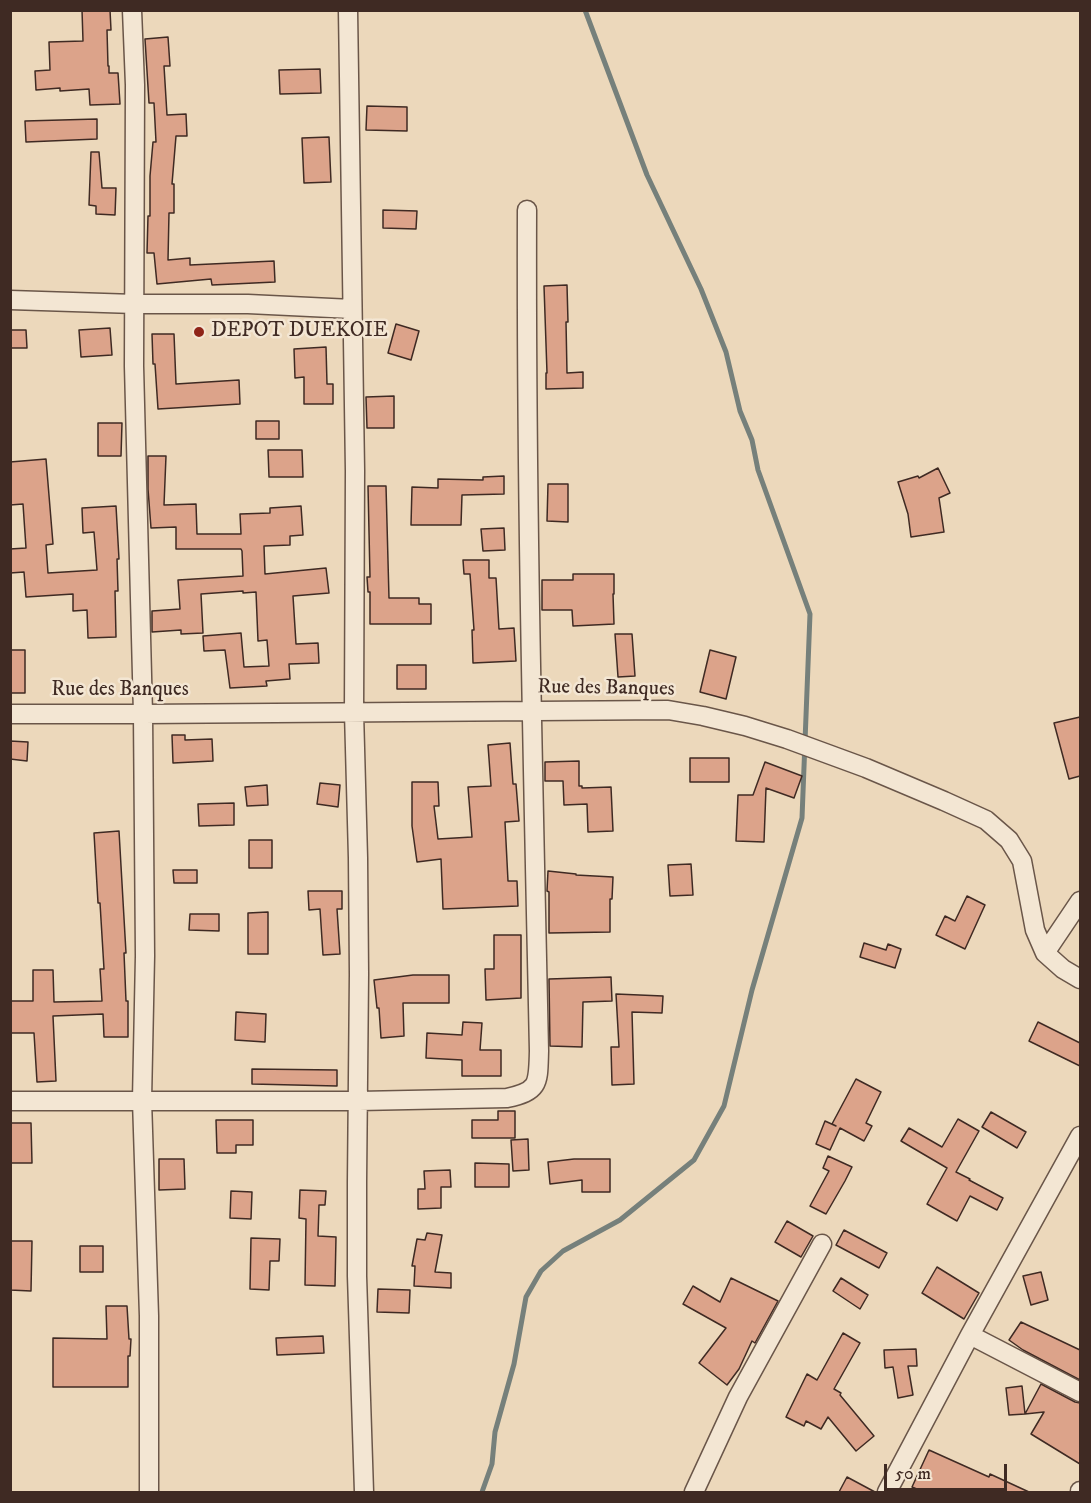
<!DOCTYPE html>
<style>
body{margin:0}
#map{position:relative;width:1091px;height:1503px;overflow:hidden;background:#ecd8bb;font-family:"IM FELL DW Pica",serif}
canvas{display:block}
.frame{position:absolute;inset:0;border:12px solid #3f2a23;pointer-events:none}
.scale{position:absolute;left:884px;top:1464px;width:123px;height:27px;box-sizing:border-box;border:3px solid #3f2a23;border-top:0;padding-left:8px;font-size:18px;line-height:21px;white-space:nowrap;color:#3f2a23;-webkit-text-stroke:4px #f3e6d3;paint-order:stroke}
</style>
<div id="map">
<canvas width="1091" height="1503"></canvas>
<div class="frame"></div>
<div class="scale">50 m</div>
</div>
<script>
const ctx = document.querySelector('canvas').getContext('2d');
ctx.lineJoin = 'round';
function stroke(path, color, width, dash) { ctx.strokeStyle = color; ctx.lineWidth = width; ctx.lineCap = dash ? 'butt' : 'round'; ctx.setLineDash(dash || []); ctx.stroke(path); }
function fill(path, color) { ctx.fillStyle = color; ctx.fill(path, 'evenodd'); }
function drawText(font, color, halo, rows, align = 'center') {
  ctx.font = font + ' "IM FELL DW Pica",serif'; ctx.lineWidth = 5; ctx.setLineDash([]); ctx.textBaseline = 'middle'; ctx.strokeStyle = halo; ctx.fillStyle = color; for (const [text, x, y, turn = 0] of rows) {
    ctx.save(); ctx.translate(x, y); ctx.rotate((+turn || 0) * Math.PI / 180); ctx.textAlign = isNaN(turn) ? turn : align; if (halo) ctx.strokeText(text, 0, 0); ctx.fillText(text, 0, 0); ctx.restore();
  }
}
const stream = new Path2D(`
 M 482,1492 L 492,1464 L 495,1432 L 514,1364 L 526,1297 L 541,1271 L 563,1251 L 620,1220 L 694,1160 L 724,1106 L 752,990 L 802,818 L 810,614 L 758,470 L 752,440 L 740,411 L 726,352 L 701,289 L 647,175 L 585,10`);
const building = new Path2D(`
 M 82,10 L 110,10 L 111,30 L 107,30 L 108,66 L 109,66 L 109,73 L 118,73 L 120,104 L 90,105 L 89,89 L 60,91 L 60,88 L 36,90 L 35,71 L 50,70 L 49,42 L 83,41 Z
 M 168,37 L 170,66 L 164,66 L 167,115 L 186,114 L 187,136 L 176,136 L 172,184 L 174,184 L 174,213 L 169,213 L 168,260 L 190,258 L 190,265 L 274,261 L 275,282 L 212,285 L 211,279 L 157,284 L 154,253 L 147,253 L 148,216 L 150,216 L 150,176 L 153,142 L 156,142 L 154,103 L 149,103 L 145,39 Z
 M 320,69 L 321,93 L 280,94 L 279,70 Z
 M 367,106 L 407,107 L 407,131 L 366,130 Z
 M 97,119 L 97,139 L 26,142 L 25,121 Z
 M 329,137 L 331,182 L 304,183 L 302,138 Z
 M 91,152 L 99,152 L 102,188 L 116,188 L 115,215 L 96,214 L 96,206 L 89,205 Z
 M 383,210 L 417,211 L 416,229 L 383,228 Z
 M 567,285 L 568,322 L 566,322 L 567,373 L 583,372 L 583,388 L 546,389 L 546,373 L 547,373 L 544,286 Z
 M 396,324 L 419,331 L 411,360 L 388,353 Z
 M 110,328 L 112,355 L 81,357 L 79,330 Z
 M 10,330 L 26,330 L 27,348 L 10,348 Z
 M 152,334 L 174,334 L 176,384 L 239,380 L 240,404 L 158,409 L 155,364 L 153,364 Z
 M 326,347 L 327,384 L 333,384 L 333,404 L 304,404 L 304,377 L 295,378 L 294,349 Z
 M 394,396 L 394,428 L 367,428 L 366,397 Z
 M 256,421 L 279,421 L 279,439 L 256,439 Z
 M 98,423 L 122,423 L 121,456 L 98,456 Z
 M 268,450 L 302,450 L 303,477 L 269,477 Z
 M 148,456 L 166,456 L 164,505 L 196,504 L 197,534 L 241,534 L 240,514 L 270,513 L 270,508 L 301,506 L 303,535 L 290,536 L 290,545 L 264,546 L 265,574 L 326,568 L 329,593 L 293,596 L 296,644 L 318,643 L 319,663 L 289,664 L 290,679 L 266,681 L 267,686 L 230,688 L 225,650 L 204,651 L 203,636 L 241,633 L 244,667 L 269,666 L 267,640 L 258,641 L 256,592 L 243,593 L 243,591 L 201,594 L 203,633 L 181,634 L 181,630 L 152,632 L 152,611 L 180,609 L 178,580 L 243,576 L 242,551 L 241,549 L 176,549 L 176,527 L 151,528 L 148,489 Z
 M 46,459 L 53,544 L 46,545 L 48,573 L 97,570 L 94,532 L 83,533 L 82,508 L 116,506 L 119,559 L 117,559 L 118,591 L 115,591 L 116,637 L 88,638 L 87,610 L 73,611 L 73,594 L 26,597 L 24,572 L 10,573 L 10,549 L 26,548 L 23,504 L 10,505 L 10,462 Z
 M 938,468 L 950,493 L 939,498 L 944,532 L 911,537 L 908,514 L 898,482 L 918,476 L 919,478 Z
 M 504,476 L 504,494 L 462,495 L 461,525 L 411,525 L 412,487 L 438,488 L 438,479 L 483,480 L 483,477 Z
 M 548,484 L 568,484 L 568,522 L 547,521 Z
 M 368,486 L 386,486 L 389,598 L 419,598 L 419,604 L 431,604 L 431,624 L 370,624 L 370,592 L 368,592 L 367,577 L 370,577 Z
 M 504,528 L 505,550 L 483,551 L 481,529 Z
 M 463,560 L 489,560 L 489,578 L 496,578 L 499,629 L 514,628 L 516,661 L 473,663 L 472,630 L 474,630 L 470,574 L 464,574 Z
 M 573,574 L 614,574 L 614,594 L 613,594 L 614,624 L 573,626 L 572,610 L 542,610 L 542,580 L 573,580 Z
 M 615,634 L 632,634 L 635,676 L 618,677 Z
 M 10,650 L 25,650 L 25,693 L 10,693 Z
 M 710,650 L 736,657 L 726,699 L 700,692 Z
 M 397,665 L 426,665 L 426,689 L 397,689 Z
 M 1080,717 L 1080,776 L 1069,779 L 1054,723 Z
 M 172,735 L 185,735 L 185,740 L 212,739 L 213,761 L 173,763 Z
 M 10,741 L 28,742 L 27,761 L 10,759 Z
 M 510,743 L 513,784 L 516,784 L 519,821 L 505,822 L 508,881 L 517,881 L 518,906 L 443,909 L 441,859 L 417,862 L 412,826 L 412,782 L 438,782 L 439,806 L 434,806 L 438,839 L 472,837 L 468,787 L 491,786 L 488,745 Z
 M 690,758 L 729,758 L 729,782 L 690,782 Z
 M 579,761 L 579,786 L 582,786 L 582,788 L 611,787 L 613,831 L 588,832 L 587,804 L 564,805 L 563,781 L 545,781 L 545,762 Z
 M 765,762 L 802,776 L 794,798 L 766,788 L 764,842 L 736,841 L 738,795 L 753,795 Z
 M 320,783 L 340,785 L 338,807 L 317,804 Z
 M 267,785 L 268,805 L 247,806 L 245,787 Z
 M 234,803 L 234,825 L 199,826 L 198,804 Z
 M 119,831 L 126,953 L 124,953 L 126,1001 L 128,1001 L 128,1037 L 104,1037 L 103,1014 L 53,1016 L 56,1081 L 37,1082 L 34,1033 L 10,1033 L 10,1001 L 33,1001 L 33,970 L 53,970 L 54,1002 L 102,1001 L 100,969 L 104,969 L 100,903 L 98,903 L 94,833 Z
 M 249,840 L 272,840 L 272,868 L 249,868 Z
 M 691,864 L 693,895 L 670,896 L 668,865 Z
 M 173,870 L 197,870 L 197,883 L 174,883 Z
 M 548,871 L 576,874 L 576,875 L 613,877 L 612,899 L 610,899 L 610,932 L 549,933 L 549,892 L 547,891 Z
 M 308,891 L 342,891 L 342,909 L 337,909 L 340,954 L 323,955 L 320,909 L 309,910 Z
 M 967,896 L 985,905 L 965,949 L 936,935 L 945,916 L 955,921 Z
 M 268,912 L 268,954 L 248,954 L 248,913 Z
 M 190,914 L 219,914 L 219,931 L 189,930 Z
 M 494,935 L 521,935 L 521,998 L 486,1000 L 485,969 L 494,969 Z
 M 864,943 L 886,950 L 888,944 L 901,949 L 895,968 L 860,957 Z
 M 413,975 L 449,975 L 449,1003 L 403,1003 L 404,1036 L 381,1038 L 379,1008 L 377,1008 L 374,980 Z
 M 611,977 L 612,1001 L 583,1002 L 582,1047 L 550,1046 L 549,979 Z
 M 616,994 L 663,996 L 662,1013 L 632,1012 L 634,1084 L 612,1085 L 611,1047 L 619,1047 Z
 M 236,1012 L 266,1014 L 265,1042 L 235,1040 Z
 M 463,1022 L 482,1023 L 480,1050 L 501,1050 L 501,1076 L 462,1076 L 462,1060 L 426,1058 L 427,1033 L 462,1035 Z
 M 1038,1022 L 1080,1043 L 1080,1066 L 1029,1041 Z
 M 252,1069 L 337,1070 L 337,1086 L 252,1084 Z
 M 856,1079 L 881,1092 L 866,1123 L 872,1126 L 864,1141 L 840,1128 L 830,1150 L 816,1144 L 825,1121 L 836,1126 L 832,1124 Z
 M 498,1111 L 515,1111 L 515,1138 L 472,1138 L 472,1120 L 498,1120 Z
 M 991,1112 L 1026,1132 L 1017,1148 L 982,1127 Z
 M 958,1119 L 979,1131 L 956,1172 L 970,1179 L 969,1180 L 1003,1198 L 997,1210 L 970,1196 L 957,1221 L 927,1204 L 947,1168 L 901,1141 L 909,1128 L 942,1147 Z
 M 216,1120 L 253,1120 L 253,1145 L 236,1145 L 236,1153 L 217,1153 Z
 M 10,1123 L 31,1123 L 32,1163 L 10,1163 Z
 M 528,1139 L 529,1170 L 513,1171 L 511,1140 Z
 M 828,1156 L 852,1167 L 845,1181 L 826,1214 L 810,1206 L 829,1171 L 823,1168 Z
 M 159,1159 L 184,1159 L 185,1189 L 159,1190 Z
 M 574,1159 L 610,1159 L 610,1192 L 582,1192 L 582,1180 L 550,1184 L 548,1162 Z
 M 475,1163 L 509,1164 L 509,1187 L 475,1187 Z
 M 450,1170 L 451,1187 L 441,1187 L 441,1208 L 418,1209 L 418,1189 L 425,1189 L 424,1171 Z
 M 300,1190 L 326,1191 L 325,1205 L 319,1205 L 318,1236 L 336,1237 L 335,1286 L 305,1285 L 306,1219 L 299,1218 Z
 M 231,1191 L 252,1192 L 251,1219 L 230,1218 Z
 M 787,1221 L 813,1236 L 801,1257 L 775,1242 Z
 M 844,1230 L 887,1253 L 879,1268 L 836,1245 Z
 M 427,1233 L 442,1235 L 435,1272 L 451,1273 L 451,1288 L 414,1286 L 415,1266 L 412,1266 L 417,1239 L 425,1240 Z
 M 251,1238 L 280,1239 L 279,1261 L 270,1261 L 269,1290 L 250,1289 Z
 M 10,1241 L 32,1241 L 31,1291 L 10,1290 Z
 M 80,1246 L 103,1246 L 103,1272 L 80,1272 Z
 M 937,1267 L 979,1293 L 964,1319 L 922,1293 Z
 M 1041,1272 L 1048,1300 L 1031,1305 L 1023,1276 Z
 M 731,1278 L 778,1301 L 755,1343 L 752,1341 L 739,1369 L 727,1385 L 699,1363 L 726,1328 L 683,1304 L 693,1286 L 720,1302 Z
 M 841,1278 L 868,1295 L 860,1309 L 833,1291 Z
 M 378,1289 L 410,1290 L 409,1313 L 377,1312 Z
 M 106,1306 L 127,1306 L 129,1339 L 131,1339 L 130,1356 L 128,1356 L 128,1387 L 53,1387 L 53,1338 L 107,1339 Z
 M 1021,1322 L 1080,1350 L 1080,1380 L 1023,1350 L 1009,1340 Z
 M 843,1333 L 860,1343 L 834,1389 L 841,1393 L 840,1395 L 874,1436 L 856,1451 L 828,1417 L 821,1429 L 806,1421 L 804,1426 L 786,1417 L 807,1374 L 817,1380 Z
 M 323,1336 L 324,1353 L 277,1355 L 276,1338 Z
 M 916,1349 L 917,1366 L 908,1366 L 913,1395 L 898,1398 L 893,1367 L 885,1368 L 884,1350 Z
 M 1041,1384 L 1075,1402 L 1080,1403 L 1080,1464 L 1031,1434 L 1044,1412 L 1025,1414 Z
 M 1022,1386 L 1025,1414 L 1009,1415 L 1006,1388 Z
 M 929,1450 L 989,1477 L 990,1474 L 1029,1492 L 924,1492 L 912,1487 Z
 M 847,1477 L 875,1492 L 839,1492 Z`);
const minor = new Path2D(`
 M 132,10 L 135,85 L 134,366 L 143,714 L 145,956 L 142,1100 L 149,1316 L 149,1492
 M 348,10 L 355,471 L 354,712 L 358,858 L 359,974 L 357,1182 L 357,1276 L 364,1492
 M 10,300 L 135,304 L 248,304 L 352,309
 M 10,714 L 143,714 L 668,710 L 703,716 L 745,726 L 787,739 L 866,768 L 944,801 L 986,820 L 1009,840 L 1022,861 L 1035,930 L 1045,953 L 1063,969 L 1080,979
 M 1045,953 L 1080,901
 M 10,1101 L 359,1101 L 507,1098 C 540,1091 538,1083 539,1051 C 533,771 526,491 527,210
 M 970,1335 L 1080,1392
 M 694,1492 L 738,1397 L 822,1244
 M 887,1492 L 970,1335 L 1080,1136
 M 1080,1492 L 1080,1491`);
const markers = [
 [199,332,6,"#8f2418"]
];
const poiNames = [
 ["DEPOT DUEKOIE",211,332]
];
const streetNames = [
 ["Rue des Banques",606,689,1],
 ["Rue des Banques",120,691]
];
stroke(stream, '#76807b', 5);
fill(building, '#dca38a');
stroke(building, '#3f2a23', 1.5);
stroke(minor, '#6a5649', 21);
stroke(minor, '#f3e6d3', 18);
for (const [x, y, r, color] of markers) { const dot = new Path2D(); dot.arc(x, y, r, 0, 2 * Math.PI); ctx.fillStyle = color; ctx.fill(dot); stroke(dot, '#f3e6d3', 2); }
drawText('21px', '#3f2a23', '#f3e6d3', poiNames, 'left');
drawText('21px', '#3f2a23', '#f3e6d3', streetNames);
</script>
